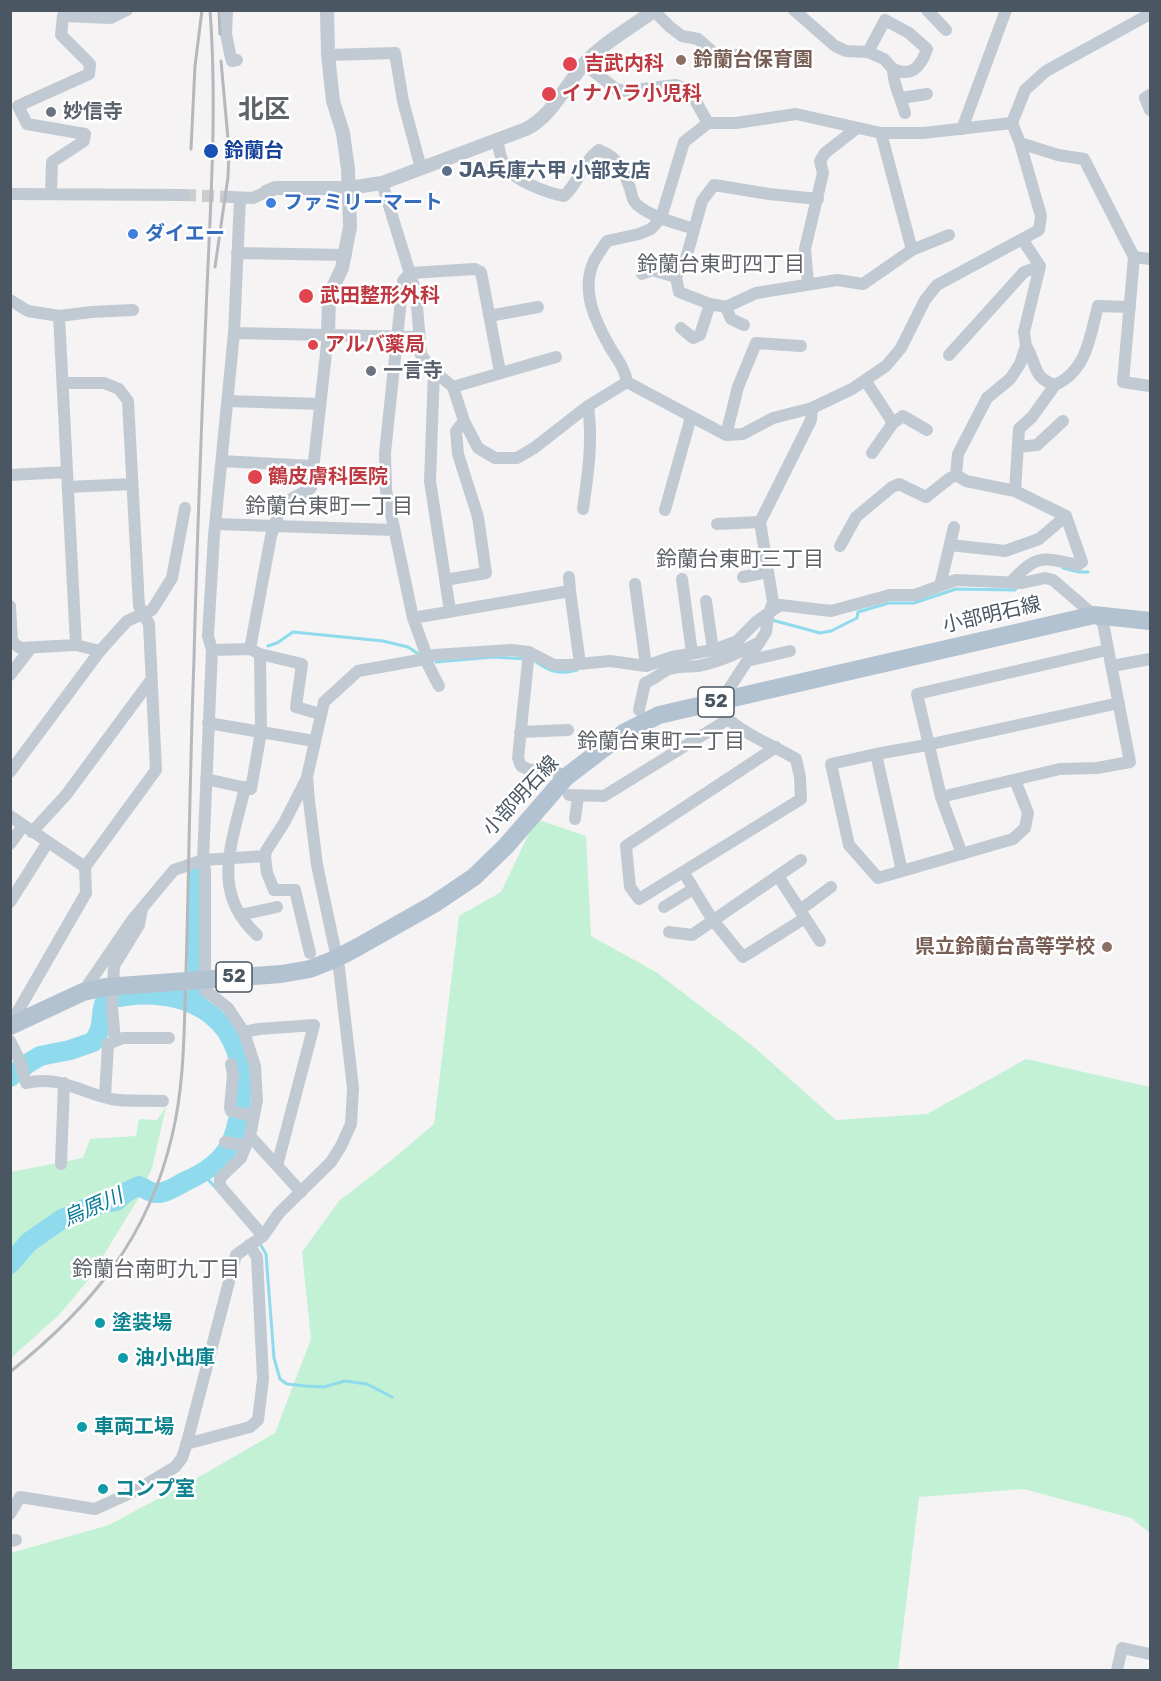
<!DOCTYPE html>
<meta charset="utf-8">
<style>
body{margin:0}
#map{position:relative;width:1161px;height:1681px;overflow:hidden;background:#f5f3f3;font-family:Rubik,sans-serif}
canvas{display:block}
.frame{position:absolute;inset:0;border:12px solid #4a5661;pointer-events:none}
</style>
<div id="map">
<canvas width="1161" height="1681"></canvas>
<div class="frame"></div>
</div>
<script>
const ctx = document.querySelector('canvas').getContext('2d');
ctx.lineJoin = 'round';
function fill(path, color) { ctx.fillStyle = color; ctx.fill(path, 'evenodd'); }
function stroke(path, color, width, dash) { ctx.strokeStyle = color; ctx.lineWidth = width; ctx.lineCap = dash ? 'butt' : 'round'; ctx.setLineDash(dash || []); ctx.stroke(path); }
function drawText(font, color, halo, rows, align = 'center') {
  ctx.font = font + ' Rubik,"Noto Sans JP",sans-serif'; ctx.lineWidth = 5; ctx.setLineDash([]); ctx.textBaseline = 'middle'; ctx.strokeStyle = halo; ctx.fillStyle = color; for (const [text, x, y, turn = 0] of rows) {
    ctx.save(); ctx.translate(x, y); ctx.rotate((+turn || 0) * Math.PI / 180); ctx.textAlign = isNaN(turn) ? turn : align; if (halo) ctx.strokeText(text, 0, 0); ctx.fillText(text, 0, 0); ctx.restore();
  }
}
const green = new Path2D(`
 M 536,819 L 586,836 L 591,936 L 656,972 L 754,1047 L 836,1120 L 927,1114 L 1026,1059 L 1150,1087 L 1150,1533 L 1131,1518 L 1024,1489 L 919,1497 L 898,1670 L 11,1670 L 11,1553 L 109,1525 L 206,1473 L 275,1433 L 311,1339 L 302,1252 L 339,1201 L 393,1159 L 434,1124 L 459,916 L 501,892 Z
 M 166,1107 L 152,1168 L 138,1199 L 89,1279 L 59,1315 L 11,1358 L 11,1172 L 83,1158 L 90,1139 L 136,1136 L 139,1119 L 157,1120 Z`);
const stream = new Path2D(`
 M 1063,568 L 1079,572 L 1088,572
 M 772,620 L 820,633 L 831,631 L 857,618 L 858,612 L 889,603 L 914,603 L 956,589 L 1015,590 L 1017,587
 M 268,646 L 277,643 L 293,632 L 383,641 L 408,647 L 420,655
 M 436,662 L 494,657 L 525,659
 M 536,662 C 551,672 560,675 577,670
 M 203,1174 L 215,1187
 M 260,1244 L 266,1254 L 274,1358 L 280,1379 L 287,1384 L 306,1386 L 324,1387 L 345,1381 L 367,1384 L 392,1397`);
const river = new Path2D(`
 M 197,1005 L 199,870
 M 10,1077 L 27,1064 L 40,1056 L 70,1050 L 93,1042 C 107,1024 98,1012 106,1000 C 180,981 247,1012 241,1096 C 238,1141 227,1163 186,1181 C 178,1185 165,1194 156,1193 C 151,1193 144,1188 139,1186 L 126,1192 L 116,1201 L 93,1205 L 62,1219 L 29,1242 L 10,1264`);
const minorTunnel = new Path2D(`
 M 184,195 L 231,197`);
const minor = new Path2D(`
 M 227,10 L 226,34 L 231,58 L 232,61 L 237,60
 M 794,10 L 835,46 L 846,51 L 868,52 L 884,59 L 893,69 C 893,85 901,98 905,113
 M 927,10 L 946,30
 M 654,11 L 670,27 L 682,36 L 698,39 L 714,53 L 748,56
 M 1150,14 L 1046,71 L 1025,90 L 1012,123 L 1020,143 L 1058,155 L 1084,159 L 1134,257 L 1123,382 L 1150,386
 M 868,52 L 885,20 L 909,33 L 927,49 C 921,66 912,78 893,69
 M 328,55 L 395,53 L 403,101 L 421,168
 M 584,64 L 616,89 L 625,91 L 676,85 L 690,91 L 708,123
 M 1150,95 L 1145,98 L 1150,110
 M 901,98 L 927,94
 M 1012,123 L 923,133 L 881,133 L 796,114 L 736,123 L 708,123 L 684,142 L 661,218 L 651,229 L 639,234 L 607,241 C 603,247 598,254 594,261 C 580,291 596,323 611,349 C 618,360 625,369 627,382 L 726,435 L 743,434 L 773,418 L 812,408 L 852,389 L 886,366 L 901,348 L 925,300 L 937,285 L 1039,230 L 1041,216 L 1020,143
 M 962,129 L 1006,10
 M 881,133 L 912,250
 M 497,140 C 499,148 500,157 504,164 C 512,180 547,193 564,196 C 579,183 582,162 599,150 C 619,158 623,169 630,188 C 631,192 632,198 634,201 C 643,215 679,224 694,229
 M 382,183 L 416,293 L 421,355 L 434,371 L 453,387 L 464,421 L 478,448 L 495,458 L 517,458 L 534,448 L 588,406 L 627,382
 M 10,194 L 184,195
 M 51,194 L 52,162 L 84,141 L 85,134 L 27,124 L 18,106 L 89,74 L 90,64 L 61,35 L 63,16 L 111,18 L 127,10
 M 231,197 L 253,198 L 266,192
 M 240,198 L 234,333 L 214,536 L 208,636 L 212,650 L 203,860 L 205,870 L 205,990 L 228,1008 L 244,1032 L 255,1066 L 257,1100 L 250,1136 L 241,1158 L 220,1178 L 220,1186 L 263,1236
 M 818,199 L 769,194 L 714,185 L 702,201 L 687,255 L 676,277 L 679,292 L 710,304 L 726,307 L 756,293 L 837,280 L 863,284 L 912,250 L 949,235
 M 237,253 L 346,255
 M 1134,257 L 1150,259
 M 642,274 L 652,270 L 676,277
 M 808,284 L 805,249 L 823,173 L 820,161 L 825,153 L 857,128
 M 10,300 L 28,311 L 59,316 L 92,312 L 133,310
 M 726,307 L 731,319 L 744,325
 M 59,316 L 76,645
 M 489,316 L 538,307
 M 681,328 L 693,338 L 700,335 L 710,304
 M 234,333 L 419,337
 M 1026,346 C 1037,363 1032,378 1055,385 C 1087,371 1090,336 1098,306 L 1130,307
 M 949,355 L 1024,272 L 1040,266
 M 434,371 L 430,481 L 450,611
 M 865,380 L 893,423
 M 453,387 L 556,357
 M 228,401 L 320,404
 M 726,435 L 738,387 L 756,343 L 801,346
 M 1018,447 L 1037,445 L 1063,421
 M 872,453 L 893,423 L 903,416 L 927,430
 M 222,461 L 313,466
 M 10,475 L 67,472
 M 956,475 L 958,454 L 987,398 L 1010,379 L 1020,364 L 1026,346 L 1024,332 L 1040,266 L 1022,239
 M 956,475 L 966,481 L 1015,491 L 1066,516 L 1082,562 L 1078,565 C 1041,557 1037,554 1010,583
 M 68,487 L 132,484
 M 1015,491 L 1019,429 L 1032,417 L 1055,385
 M 583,509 C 588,474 593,441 588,406
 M 665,510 L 691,417
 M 216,524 L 394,530
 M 717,524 L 760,522
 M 950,545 L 1005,551 L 1039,539 L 1066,516
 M 840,546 L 856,517 L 892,487 L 899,484 L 926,497 L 950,478 L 956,475
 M 569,577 L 570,591 L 580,664
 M 743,577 L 768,572
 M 682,579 L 692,653
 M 445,580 L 486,573 L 478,517 L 458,454 L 456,431 L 464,421
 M 635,584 L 646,666
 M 940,586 L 954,527
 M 706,601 L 713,650
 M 10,606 L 12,641
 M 413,618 L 570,591
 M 10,640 L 20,648 L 76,645 L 100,651
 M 212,650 L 250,649 L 271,536 L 282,504 L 311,488 L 328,335
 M 529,652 L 518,758 L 521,766 L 530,770 L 551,769 L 566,777
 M 260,654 L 302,664 L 296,707 L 320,714
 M 747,661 L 790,651
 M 1112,666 L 1150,659
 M 10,675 L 30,649
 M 439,686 L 425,659 L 425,651 L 413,618 L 386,490 L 385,453 L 403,281 L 410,273 L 475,269 L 481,272 L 500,372
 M 639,710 L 645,683 C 654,679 661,673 669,669 C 679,666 688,667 698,666 C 720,662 740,652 760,642
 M 208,723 L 314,741
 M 520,732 L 568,730
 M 776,747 L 626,846 L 630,887 L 639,899 L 801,799 L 800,777 L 796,759 C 773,745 735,731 720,710 L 721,701 L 766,632 L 768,616 L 773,602 L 760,522 L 811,420 L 812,408
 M 876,754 L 902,871
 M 10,772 L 100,651 L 127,621 L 152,610 L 172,578 L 185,508
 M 206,779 L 251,789 L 261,732 L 260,654 L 250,649
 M 1015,780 L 1028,813 L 1025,828 L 1013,839 L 878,878 L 849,845 L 831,764 L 876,754 L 927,745 L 1119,703
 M 245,787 C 233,842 209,891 257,935
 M 569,795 L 604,796 L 727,720
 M 10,816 L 85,867
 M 575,819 L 578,797
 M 32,832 L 66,795 L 151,680
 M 10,844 L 23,826
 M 962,854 L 941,797 L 917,694 L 1107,650
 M 265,856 L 267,873 L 274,890 L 295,890 L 310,953
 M 684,873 L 712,919 L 743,957 L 805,918
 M 778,876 L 820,941
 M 10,902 L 48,842
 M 664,907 L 693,889
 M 800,910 L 831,887
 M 240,915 L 277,907
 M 669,932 L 692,935 L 801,860
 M 83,992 L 133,919 L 174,870 L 203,860 L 265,856 L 266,851 L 284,823 L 307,778
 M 10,1025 L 86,893 L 85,867 L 156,770 L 149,624 L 139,606 L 128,401 L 119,389 L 104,383 L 63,383
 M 244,1032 L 259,1029 L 314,1025 L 277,1166
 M 10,1041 L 20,1061 L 26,1083 C 60,1075 79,1092 111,1099 C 127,1102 146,1100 163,1101
 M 115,1041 L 112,1007 L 114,966 L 139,925 L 142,909
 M 231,1064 L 233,1074 L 230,1108 L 231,1111 L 254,1116
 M 105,1097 L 108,1044 L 123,1038 L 169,1038
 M 250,1136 L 301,1192
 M 225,1142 L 246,1146
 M 61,1164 L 64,1083
 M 186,1444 L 250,1427 L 258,1420 L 263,1379 L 257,1257 L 249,1245
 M 10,1514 L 20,1497 L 95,1509 L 137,1490 L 175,1467 L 182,1458 L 186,1446 L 236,1255 L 263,1236 L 279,1213 L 331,1162 L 341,1146 L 351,1124 L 353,1088 L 339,968 L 317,865 L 309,801 L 307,777 L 324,702 L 358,671 L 425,659 L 434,655 L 511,650 L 529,652 L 554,665 L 569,665 L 610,661 L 646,666 L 672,657 L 713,650 L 737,641 L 756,622 L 780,605 L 831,611 L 890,595 L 915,595 L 956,580 L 1022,583 L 1045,578 L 1053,580 L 1103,623 L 1130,762 L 1097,768 L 1060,769 L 941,797
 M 10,1541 L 16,1540
 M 1117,1670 L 1122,1648 L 1150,1654`);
const tertiary = new Path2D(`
 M 327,10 L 328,55 L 333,101 L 343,133 L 348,169 L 350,227 L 342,268 L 329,296 L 328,335
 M 266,192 L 275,188 L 349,188 L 382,183 L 526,129 C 552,116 565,86 584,64 C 604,42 632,27 655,10`);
const primary = new Path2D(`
 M 356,948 L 434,904 L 474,877 L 506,846 L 566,777 L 625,732 L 659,715 L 1094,615 L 1150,621
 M 10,1026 L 83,992 L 106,987`);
const rail = new Path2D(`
 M 219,10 L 220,34
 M 191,149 L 195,66 L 202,10
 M 215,267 L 228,177 L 229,150 L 221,61
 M 10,1372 C 91,1307 148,1239 172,1136 C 185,1083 184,1026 186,972 C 189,868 190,763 194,659 C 197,535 202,412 207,288 C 211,196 217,103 210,10`);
const primaryBridge = new Path2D(`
 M 106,987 L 281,974 L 310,969 L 335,959 L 356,948`);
const markers = [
 [681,60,6,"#8d6e63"],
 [570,64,8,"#e0444e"],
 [549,94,8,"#e0444e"],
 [51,112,6,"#6b7280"],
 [211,151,8,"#1a4fb4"],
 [447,171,6,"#5c6f8a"],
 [271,203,6,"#3f7fe0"],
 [133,234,6,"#3f7fe0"],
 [306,296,8,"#e0444e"],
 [313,345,6,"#e0444e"],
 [371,371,6,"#6b7280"],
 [255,477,8,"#e0444e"],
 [1107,947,6,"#8d6e63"],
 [100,1323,6,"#0f9aa8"],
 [123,1358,6,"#0f9aa8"],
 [82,1427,6,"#0f9aa8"],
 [103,1489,6,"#0f9aa8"]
];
const shields = [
 [716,702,36],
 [234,977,36]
];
const shieldNames = [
 ["52",716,702],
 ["52",234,977]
];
const educationNames = [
 ["鈴蘭台保育園",693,60],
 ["県立鈴蘭台高等学校",1095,947,"right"]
];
const healthNames = [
 ["吉武内科",584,64],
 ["イナハラ小児科",562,94],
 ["武田整形外科",320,296],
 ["アルバ薬局",325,345],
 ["鶴皮膚科医院",268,477]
];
const worshipNames = [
 ["妙信寺",63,112],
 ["一言寺",383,371]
];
const transitNames = [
 ["鈴蘭台",224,151]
];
const serviceNames = [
 ["JA兵庫六甲 小部支店",459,171]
];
const shopNames = [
 ["ファミリーマート",283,203],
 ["ダイエー",145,234]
];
const streetNames = [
 ["小部明石線",992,615,-13],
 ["小部明石線",521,796,-47]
];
const cultureNames = [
 ["塗装場",112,1323],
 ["油小出庫",135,1358],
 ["車両工場",94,1427],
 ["コンプ室",115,1489]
];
const neighbourhoodNames = [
 ["鈴蘭台東町四丁目",721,265],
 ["鈴蘭台東町一丁目",329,507],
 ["鈴蘭台東町三丁目",740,560],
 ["鈴蘭台東町二丁目",661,742],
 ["鈴蘭台南町九丁目",156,1270]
];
const waterNames = [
 ["烏原川",93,1208,-24]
];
const districtNames = [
 ["北区",264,110]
];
fill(green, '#c3f1d5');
stroke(stream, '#90daee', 3);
stroke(river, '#90daee', 20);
stroke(minorTunnel, '#caccce', 12, [12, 6]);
stroke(minor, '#c1cad2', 12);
stroke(tertiary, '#c1cad2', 14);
stroke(primary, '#b3c2d1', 18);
stroke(rail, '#b5b8bd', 3);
stroke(primaryBridge, '#b3c2d1', 18);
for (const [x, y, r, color] of markers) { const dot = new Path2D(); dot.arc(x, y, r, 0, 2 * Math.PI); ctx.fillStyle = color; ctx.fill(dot); stroke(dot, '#fff', 2); }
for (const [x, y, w] of shields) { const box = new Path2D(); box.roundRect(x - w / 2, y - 15, w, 30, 4.5); ctx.fillStyle = '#fff'; ctx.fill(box); stroke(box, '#4a5661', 1.5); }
drawText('bold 18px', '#4a5661', null, shieldNames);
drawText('bold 20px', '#785e54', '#fff', educationNames, 'left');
drawText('bold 20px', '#be3a42', '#fff', healthNames, 'left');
drawText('bold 20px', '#5b616d', '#fff', worshipNames, 'left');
drawText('bold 20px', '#164399', '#fff', transitNames, 'left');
drawText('bold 20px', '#4e5e75', '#fff', serviceNames, 'left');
drawText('bold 20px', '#366cbe', '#fff', shopNames, 'left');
drawText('20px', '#4a5661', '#fff', streetNames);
drawText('bold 20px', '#0d838f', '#fff', cultureNames, 'left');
drawText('21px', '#5f6368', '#fff', neighbourhoodNames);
drawText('italic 21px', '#0c7c9b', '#fff', waterNames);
drawText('bold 26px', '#5f6368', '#fff', districtNames);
</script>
